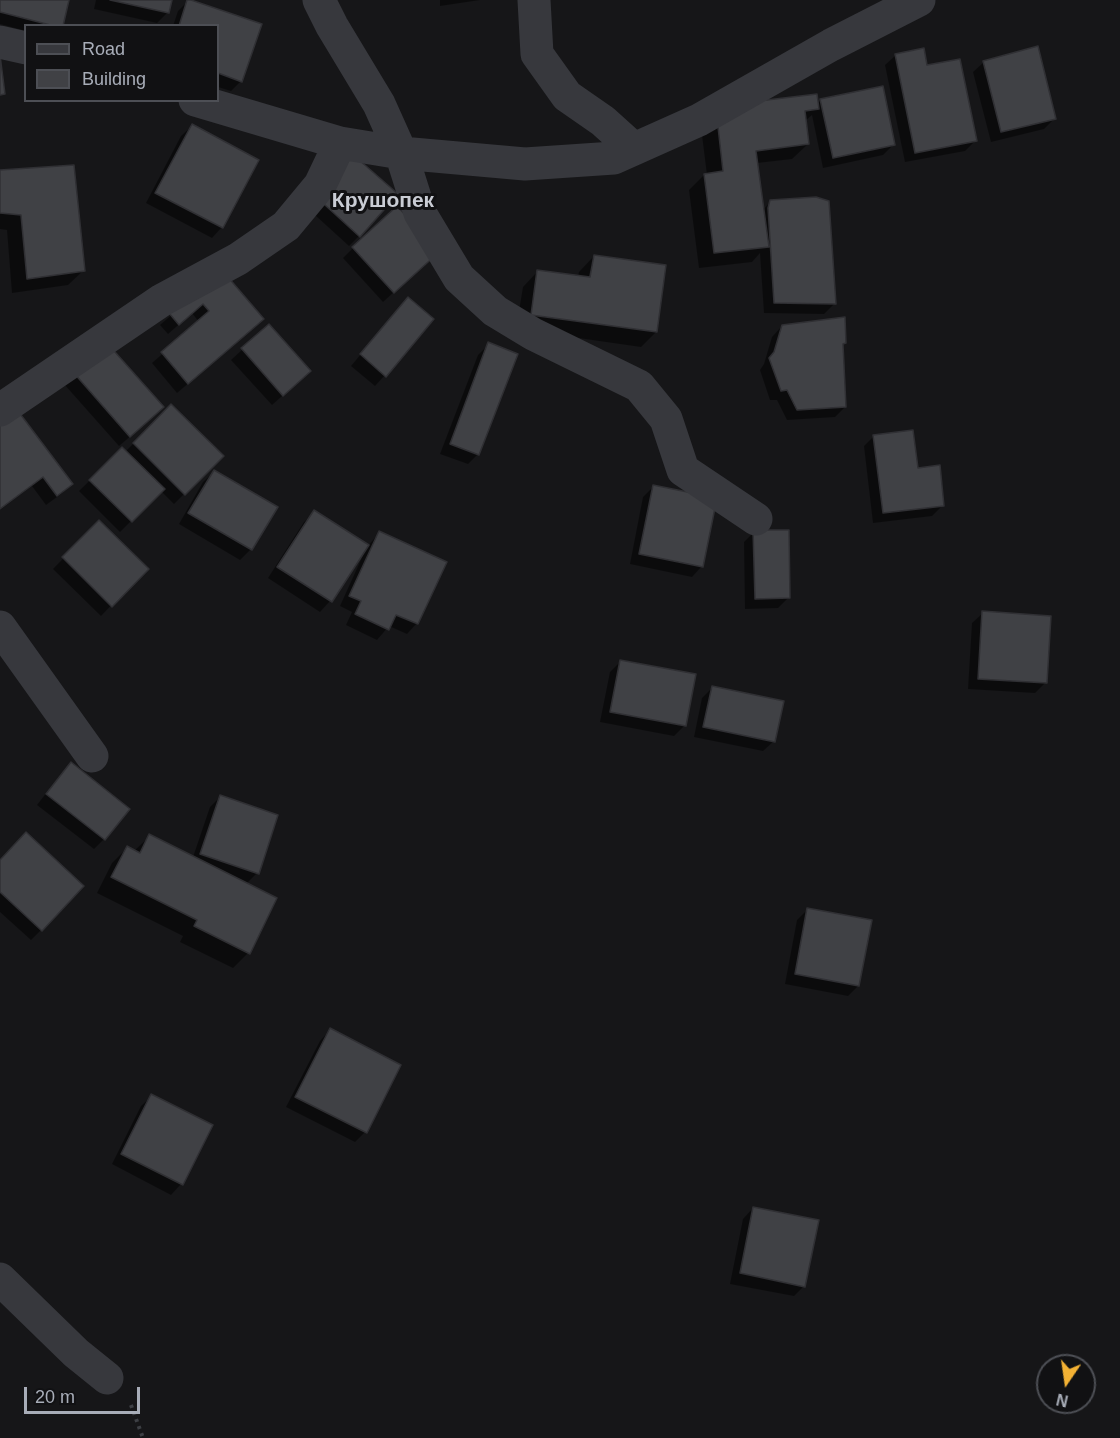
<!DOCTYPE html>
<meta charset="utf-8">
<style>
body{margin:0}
#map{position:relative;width:1120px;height:1438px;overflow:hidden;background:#161618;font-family:Helvetica,sans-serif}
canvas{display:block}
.legend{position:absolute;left:24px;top:24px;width:195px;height:78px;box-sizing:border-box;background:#111113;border:2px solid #4d4f55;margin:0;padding:8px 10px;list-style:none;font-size:18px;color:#a8adb8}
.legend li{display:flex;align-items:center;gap:12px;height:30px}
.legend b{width:30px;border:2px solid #4d4f55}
.north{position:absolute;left:1036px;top:1354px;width:60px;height:60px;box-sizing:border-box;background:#111113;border:2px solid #4d4f55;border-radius:50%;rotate:193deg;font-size:16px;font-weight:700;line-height:24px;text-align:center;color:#a8adb8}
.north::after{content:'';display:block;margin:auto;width:21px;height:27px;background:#f2b134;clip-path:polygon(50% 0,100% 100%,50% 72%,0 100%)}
.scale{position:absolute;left:24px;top:1387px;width:116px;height:27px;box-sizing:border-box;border:3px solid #a8adb8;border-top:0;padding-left:8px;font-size:18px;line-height:21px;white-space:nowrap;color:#a8adb8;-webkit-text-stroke:4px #111113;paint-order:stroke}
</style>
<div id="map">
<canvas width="1120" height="1438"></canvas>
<ul class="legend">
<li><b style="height:8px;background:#37383d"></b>Road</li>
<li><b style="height:16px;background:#404145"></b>Building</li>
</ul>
<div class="north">N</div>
<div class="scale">20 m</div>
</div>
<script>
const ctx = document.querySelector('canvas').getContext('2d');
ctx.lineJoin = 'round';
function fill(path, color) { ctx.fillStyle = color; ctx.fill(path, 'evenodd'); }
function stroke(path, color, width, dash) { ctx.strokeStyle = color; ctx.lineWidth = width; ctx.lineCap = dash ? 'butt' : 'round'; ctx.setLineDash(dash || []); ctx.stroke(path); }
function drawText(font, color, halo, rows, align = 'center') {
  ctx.font = font + ' Helvetica,sans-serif'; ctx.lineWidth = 6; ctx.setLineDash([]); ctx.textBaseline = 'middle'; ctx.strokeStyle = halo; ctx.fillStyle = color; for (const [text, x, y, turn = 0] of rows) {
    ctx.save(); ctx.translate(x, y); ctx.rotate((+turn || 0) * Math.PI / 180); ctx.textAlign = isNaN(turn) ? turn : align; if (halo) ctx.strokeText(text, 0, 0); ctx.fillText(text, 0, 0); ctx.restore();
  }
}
const shadow = new Path2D(`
 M 0,0 L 68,0 L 62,26 L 26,26 L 26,31 L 0,24 Z
 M 96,0 L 171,0 L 168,12 L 157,23 L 94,9 Z
 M 440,0 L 480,0 L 440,6 Z
 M 188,1 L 260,25 L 241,81 L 231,91 L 218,87 L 218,26 L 173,26 L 178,11 Z
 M 896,55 L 926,67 L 975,141 L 965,151 L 905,162 L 885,65 Z
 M 984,62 L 1055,118 L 1044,129 L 991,142 L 973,72 Z
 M 821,100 L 894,144 L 883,155 L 823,168 L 812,115 L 805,121 L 808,144 L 792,159 L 757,163 L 763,210 L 771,201 L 834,304 L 824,314 L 764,313 L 760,253 L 752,262 L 699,268 L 689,190 L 704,175 L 707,175 L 702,135 L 717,120 L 817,104 Z
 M 192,126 L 222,227 L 212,238 L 146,203 L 181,136 Z
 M 340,164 L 359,236 L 349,246 L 304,205 Z
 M 0,172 L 84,270 L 68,285 L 12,293 L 7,230 L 0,229 Z
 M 353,248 L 427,262 L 383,302 L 343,258 Z
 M 594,256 L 656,332 L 641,347 L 516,329 L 523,287 L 538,271 L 578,277 L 579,272 ZM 590,271 L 593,271 L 588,285 Z
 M 221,272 L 252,329 L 177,393 L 152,363 L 199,322 L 192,313 L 168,334 L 160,325 Z
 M 398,310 L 385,375 L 375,386 L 351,366 Z
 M 268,326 L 299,381 L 272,405 L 231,360 Z
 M 782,326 L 845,342 L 842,346 L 845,407 L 835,417 L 787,420 L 777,400 L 770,400 L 760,370 L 764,364 L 772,337 Z
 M 489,344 L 478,454 L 468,464 L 440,454 L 478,355 Z
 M 74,374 L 152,418 L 119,446 L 64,384 Z
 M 171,406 L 222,456 L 174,504 L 161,491 L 120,532 L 79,491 L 122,449 L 125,452 Z
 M 0,426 L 71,484 L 61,494 L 46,505 L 32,486 L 0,510 Z
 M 874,436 L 917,470 L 943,505 L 932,516 L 873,523 L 864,446 Z
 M 214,472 L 275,508 L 251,549 L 240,560 L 179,524 L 203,482 Z
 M 653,487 L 702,566 L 692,577 L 630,564 L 643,497 Z
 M 315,512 L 368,546 L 379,533 L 417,623 L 407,634 L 389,626 L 377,640 L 346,625 L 352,612 L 340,606 L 364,553 L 362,552 L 330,601 L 320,612 L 268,578 L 304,522 Z
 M 99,522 L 146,569 L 101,616 L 53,569 Z
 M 754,532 L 788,598 L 778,608 L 745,609 L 744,542 Z
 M 983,613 L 1045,683 L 1035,693 L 968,689 L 972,623 Z
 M 621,661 L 694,676 L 684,726 L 674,736 L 600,722 L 610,672 Z
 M 712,688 L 774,741 L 763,751 L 694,737 L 702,698 Z
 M 71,764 L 104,839 L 94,849 L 37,805 L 61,774 Z
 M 220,797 L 257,873 L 246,884 L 248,953 L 233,968 L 180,942 L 183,936 L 97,893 L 112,863 L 127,848 L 134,851 L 150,836 L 193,857 L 210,807 Z
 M 0,861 L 41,930 L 31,940 L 0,912 Z
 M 807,910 L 858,986 L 848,996 L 785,984 L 797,920 Z
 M 330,1030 L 365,1132 L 355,1142 L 286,1107 L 320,1041 Z
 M 152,1096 L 211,1126 L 181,1184 L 171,1195 L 112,1164 L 141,1106 Z
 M 753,1208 L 804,1286 L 794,1296 L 730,1284 L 743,1219 Z`);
const building = new Path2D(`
 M 0,0 L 69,0 L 63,26 L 54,26 L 0,12 Z
 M 110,0 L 172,0 L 169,13 Z
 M 187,0 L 191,0 L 262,24 L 242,82 L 218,73 L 218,26 L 179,26 Z
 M 1038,46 L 1056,119 L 1001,132 L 983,61 Z
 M 924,48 L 927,65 L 960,59 L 977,141 L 915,153 L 895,54 Z
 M 0,55 L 5,94 L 0,95 Z
 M 883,86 L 895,145 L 833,158 L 820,99 Z
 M 817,94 L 819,109 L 805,111 L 809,144 L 756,151 L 769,247 L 714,253 L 704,174 L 723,171 L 717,118 L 750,102 Z
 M 192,124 L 259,160 L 223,228 L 155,193 Z
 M 350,152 L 398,194 L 360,237 L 313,194 Z
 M 74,165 L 85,271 L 27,279 L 21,215 L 0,213 L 0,170 Z
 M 816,197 L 829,201 L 836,304 L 774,303 L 768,208 L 770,200 Z
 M 397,206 L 439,252 L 394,293 L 352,247 Z
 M 594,255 L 666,265 L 657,332 L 531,315 L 537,270 L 590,277 Z
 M 221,269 L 264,319 L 188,384 L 161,352 L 209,311 L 203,304 L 179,325 L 169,313 Z
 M 408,297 L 434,319 L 386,377 L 360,354 Z
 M 845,317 L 846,343 L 843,344 L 846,407 L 797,410 L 787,390 L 781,391 L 769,358 L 774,352 L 782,325 Z
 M 269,324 L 311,371 L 283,396 L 241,348 Z
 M 488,342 L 518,354 L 479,455 L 450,444 Z
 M 107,343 L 164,407 L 130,437 L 73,372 Z
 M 171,404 L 224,456 L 185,495 L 133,443 Z
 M 18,411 L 73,484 L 57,496 L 43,477 L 0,509 L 0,424 Z
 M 913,430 L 918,468 L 940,465 L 944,506 L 883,513 L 873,435 Z
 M 122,447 L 165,489 L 132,522 L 89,480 Z
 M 214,470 L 278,507 L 252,550 L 188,513 Z
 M 653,485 L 717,498 L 703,567 L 639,554 Z
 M 314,510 L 369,545 L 332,602 L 277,567 Z
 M 99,520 L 149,569 L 112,607 L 62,557 Z
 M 753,530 L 789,530 L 790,598 L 755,599 Z
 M 379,531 L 447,562 L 418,624 L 396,615 L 389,630 L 355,614 L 361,601 L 349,596 Z
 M 982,611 L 1051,616 L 1047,683 L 978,679 Z
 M 620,660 L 696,674 L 686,726 L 610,712 Z
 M 712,686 L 784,701 L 775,742 L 703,727 Z
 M 71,762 L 130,809 L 105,840 L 46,794 Z
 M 220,795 L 278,815 L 259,874 L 200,854 Z
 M 26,832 L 84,886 L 42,931 L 0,892 L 0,860 Z
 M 149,834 L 277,898 L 250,954 L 194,926 L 197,920 L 111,877 L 127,846 L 140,853 Z
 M 807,908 L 872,920 L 859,986 L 795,974 Z
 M 330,1028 L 401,1065 L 367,1133 L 295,1097 Z
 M 151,1094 L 213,1125 L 183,1185 L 121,1154 Z
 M 753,1207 L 819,1220 L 805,1287 L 740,1273 Z`);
const path = new Path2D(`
 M 131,1405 L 143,1438`);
const street = new Path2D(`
 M 319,0 L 332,26 L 379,104 L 401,153 L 420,213 L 459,278 L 495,311 L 533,334 L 639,386 L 666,419 L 683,470 L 756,519
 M 534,0 L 537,54 L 567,96 L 603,121 L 634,149
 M 0,42 L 26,48
 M 195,100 L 340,143 L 401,153 L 525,164 L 614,158 L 699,120 L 831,45 L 919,0
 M 0,410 L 162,300 L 238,259 L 286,226 L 320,185 L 340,143
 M 0,627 L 92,756
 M 0,1279 L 76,1353 L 107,1378`);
const quarterNames = [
 ["Крушопек",383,201]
];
fill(shadow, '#0007');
fill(building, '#404145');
stroke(building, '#303034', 1.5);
stroke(path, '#3d3f44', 4, [3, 4.5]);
stroke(street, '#37383d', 33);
drawText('bold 21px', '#c9ccd4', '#111113', quarterNames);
</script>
